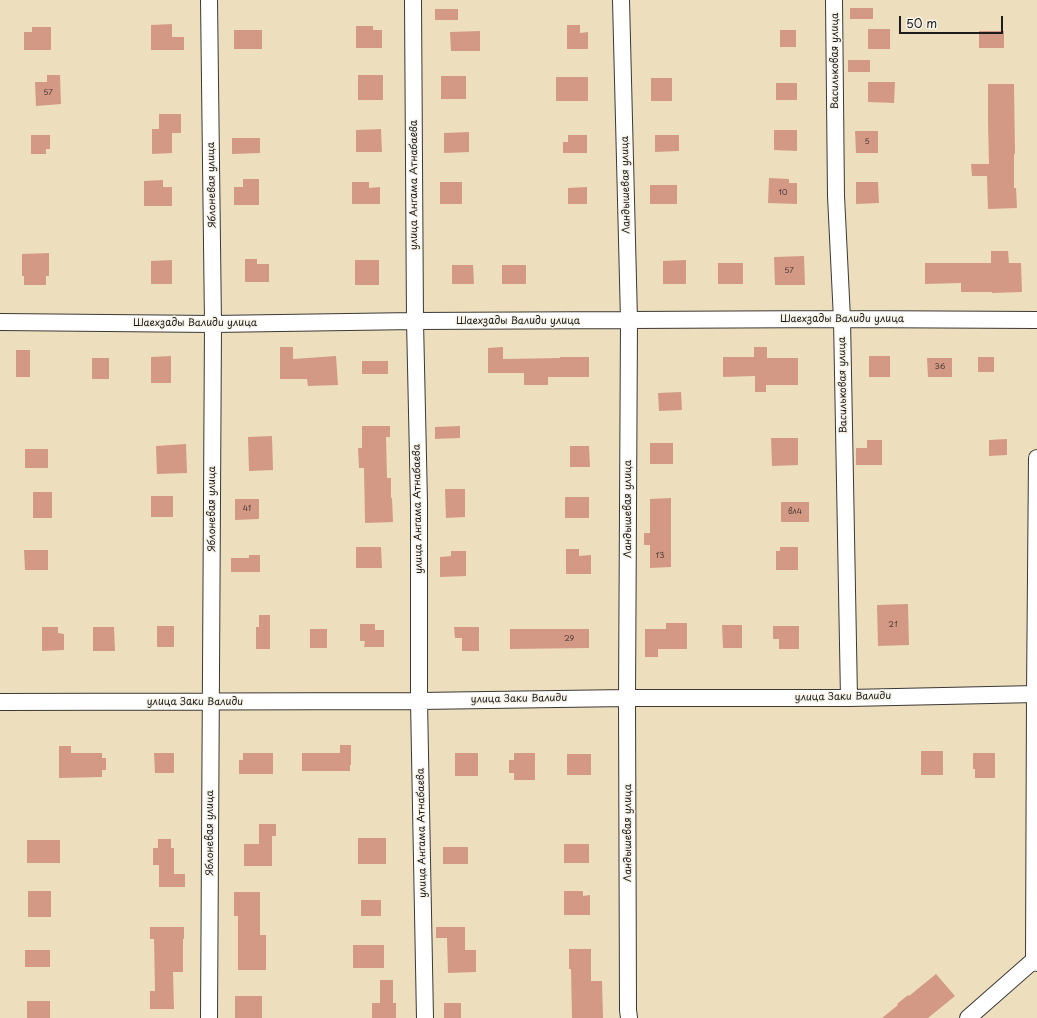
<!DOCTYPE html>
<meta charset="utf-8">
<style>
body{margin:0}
#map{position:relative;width:1037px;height:1018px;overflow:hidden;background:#eddfbe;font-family:"Playpen Sans",sans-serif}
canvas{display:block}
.scale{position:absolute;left:899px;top:16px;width:104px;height:18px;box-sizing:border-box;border:2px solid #1c1c1c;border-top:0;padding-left:5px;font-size:12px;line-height:14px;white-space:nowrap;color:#1c1c1c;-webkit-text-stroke:3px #f7f3e8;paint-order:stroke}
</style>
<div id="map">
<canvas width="1037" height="1018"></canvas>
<div class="scale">50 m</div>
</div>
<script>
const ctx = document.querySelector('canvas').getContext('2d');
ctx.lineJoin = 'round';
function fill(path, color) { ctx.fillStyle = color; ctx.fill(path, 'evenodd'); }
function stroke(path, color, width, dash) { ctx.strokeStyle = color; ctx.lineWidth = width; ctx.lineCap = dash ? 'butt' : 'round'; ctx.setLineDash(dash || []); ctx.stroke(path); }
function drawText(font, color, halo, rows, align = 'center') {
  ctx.font = font + ' "Playpen Sans",sans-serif'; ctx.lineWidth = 3; ctx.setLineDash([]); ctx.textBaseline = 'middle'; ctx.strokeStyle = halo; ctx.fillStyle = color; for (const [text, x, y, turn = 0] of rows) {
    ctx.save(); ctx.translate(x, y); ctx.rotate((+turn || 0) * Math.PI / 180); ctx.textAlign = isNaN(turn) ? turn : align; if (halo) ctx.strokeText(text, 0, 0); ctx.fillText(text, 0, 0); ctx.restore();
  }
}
const building = new Path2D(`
 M 850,8 L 873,8 L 873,19 L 850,19 Z
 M 435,9 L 458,9 L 458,20 L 435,20 Z
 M 172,24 L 172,37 L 184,37 L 184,50 L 151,50 L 151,25 Z
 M 567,25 L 580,25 L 580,33 L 588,32 L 588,49 L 567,49 Z
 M 356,26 L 373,26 L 373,30 L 382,30 L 382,48 L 356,48 Z
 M 32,27 L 51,27 L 51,50 L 24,50 L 24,32 L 32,32 Z
 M 868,29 L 890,29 L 890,49 L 868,49 Z
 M 234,30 L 262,30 L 262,49 L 234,49 Z
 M 780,30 L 796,30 L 796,47 L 780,47 Z
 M 480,31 L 480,51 L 451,51 L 450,32 Z
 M 979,31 L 1004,31 L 1004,48 L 979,48 Z
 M 848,60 L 870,60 L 870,72 L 848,72 Z
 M 47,75 L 60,75 L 61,104 L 36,106 L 35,82 L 47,82 Z
 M 358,75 L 383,75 L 383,100 L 358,100 Z
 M 441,76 L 466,76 L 466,99 L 441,99 Z
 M 556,77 L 588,77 L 588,101 L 556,101 Z
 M 651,78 L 672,78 L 672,101 L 651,101 Z
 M 868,82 L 895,82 L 894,103 L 868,102 Z
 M 776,83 L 797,83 L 797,100 L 776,100 Z
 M 988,84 L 1014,84 L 1015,154 L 1014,154 L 1014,188 L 1016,188 L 1017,208 L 988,209 L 987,176 L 972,176 L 971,164 L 989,164 L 988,122 Z
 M 159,114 L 181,114 L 181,133 L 172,133 L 172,153 L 152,154 L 152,129 L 159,129 Z
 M 381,129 L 382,152 L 356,152 L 356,130 Z
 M 774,130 L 797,130 L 797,151 L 774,150 Z
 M 855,131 L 878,131 L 878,153 L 856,153 Z
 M 469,132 L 469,152 L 444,153 L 444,133 Z
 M 31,135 L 50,135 L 50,149 L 46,149 L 46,154 L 31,154 Z
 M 568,135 L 587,135 L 587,153 L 563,153 L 563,142 L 568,142 Z
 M 655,135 L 679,135 L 679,151 L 655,152 Z
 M 232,138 L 260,138 L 260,153 L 232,154 Z
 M 769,178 L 789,179 L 789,183 L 797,183 L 797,204 L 768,203 Z
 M 243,179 L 259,179 L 259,205 L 234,205 L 234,187 L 243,187 Z
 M 163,180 L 163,187 L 172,187 L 172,206 L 144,206 L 144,181 Z
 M 352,182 L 369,182 L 369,188 L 380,187 L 380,204 L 352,204 Z
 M 440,182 L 462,182 L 462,204 L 440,204 Z
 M 856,182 L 878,182 L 879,203 L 856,204 Z
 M 650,185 L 677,185 L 677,204 L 650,204 Z
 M 587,187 L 587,204 L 568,204 L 568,188 Z
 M 991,251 L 1008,251 L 1009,263 L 1021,263 L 1022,292 L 992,293 L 992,292 L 961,292 L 961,283 L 925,284 L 925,263 L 991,263 Z
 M 49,253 L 49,276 L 46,276 L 46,285 L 24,285 L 24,276 L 22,276 L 22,254 Z
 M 804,256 L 805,285 L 775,285 L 774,257 Z
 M 245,259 L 257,259 L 257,264 L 269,264 L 269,282 L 245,282 Z
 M 172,260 L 172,284 L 151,284 L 151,261 Z
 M 355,260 L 379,260 L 379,285 L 355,285 Z
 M 686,260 L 686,284 L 663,284 L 663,261 Z
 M 718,263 L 743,263 L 743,284 L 718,284 Z
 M 452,265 L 473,265 L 474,284 L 452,284 Z
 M 502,265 L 526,265 L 526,284 L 502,284 Z
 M 280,347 L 293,347 L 293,359 L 336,356 L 338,385 L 308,386 L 307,379 L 280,379 Z
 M 503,347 L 503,359 L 560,358 L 560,357 L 589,357 L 589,377 L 548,377 L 548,385 L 524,385 L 524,373 L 488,373 L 488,348 Z
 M 754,347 L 767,347 L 767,358 L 798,358 L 798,385 L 766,385 L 766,392 L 755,392 L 755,376 L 723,377 L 723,357 L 754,357 Z
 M 16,350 L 30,350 L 30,377 L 16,377 Z
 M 171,356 L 171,383 L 151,383 L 151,357 Z
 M 869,356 L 890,356 L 890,377 L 869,377 Z
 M 978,357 L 994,357 L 994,372 L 978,372 Z
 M 92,358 L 109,358 L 109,379 L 92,379 Z
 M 927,358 L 952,358 L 952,377 L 928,377 Z
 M 362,361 L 388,361 L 388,374 L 362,374 Z
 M 681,392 L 682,410 L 659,411 L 658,393 Z
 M 362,426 L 390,426 L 390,437 L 386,437 L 387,478 L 391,478 L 391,498 L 392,498 L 393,522 L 365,523 L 364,468 L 359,468 L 358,448 L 362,448 Z
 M 460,426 L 460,438 L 435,439 L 435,427 Z
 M 272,436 L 273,470 L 249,471 L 248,437 Z
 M 771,438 L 798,438 L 798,465 L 772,466 Z
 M 1007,439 L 1007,455 L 989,456 L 989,440 Z
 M 867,440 L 882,440 L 882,465 L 856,465 L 856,448 L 867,448 Z
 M 650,443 L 673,443 L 673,464 L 650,464 Z
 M 186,444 L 187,473 L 157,474 L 156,446 Z
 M 570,446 L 589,446 L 590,467 L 570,467 Z
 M 25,449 L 48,449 L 48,468 L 25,468 Z
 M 445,489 L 465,489 L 465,517 L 446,518 Z
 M 33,492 L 52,492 L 52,518 L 33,518 Z
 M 151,496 L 173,496 L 173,517 L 151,517 Z
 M 565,497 L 589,497 L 589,518 L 565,518 Z
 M 671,498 L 671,567 L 650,568 L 650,545 L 644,545 L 644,533 L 650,533 L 650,499 Z
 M 235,499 L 259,499 L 259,519 L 235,520 Z
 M 781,502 L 809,502 L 809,522 L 781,522 Z
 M 356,547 L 381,547 L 382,568 L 356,568 Z
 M 780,547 L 798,547 L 798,570 L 776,570 L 776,551 L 780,551 Z
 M 566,549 L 579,549 L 579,556 L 591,555 L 591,574 L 566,574 Z
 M 24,550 L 48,550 L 48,570 L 25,570 Z
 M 451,551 L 466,551 L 466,576 L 440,577 L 440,557 L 451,556 Z
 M 249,555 L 260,555 L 260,572 L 231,572 L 231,558 L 249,558 Z
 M 908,604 L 909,645 L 878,646 L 877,605 Z
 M 259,615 L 270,615 L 270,649 L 256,649 L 256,627 L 259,627 Z
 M 666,623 L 687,623 L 687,649 L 658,649 L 658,657 L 645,657 L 645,629 L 666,629 Z
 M 360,624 L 375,624 L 375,630 L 384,630 L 384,647 L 364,647 L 365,641 L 360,641 Z
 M 722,625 L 742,625 L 742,648 L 723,648 Z
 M 157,626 L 174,626 L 174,647 L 157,647 Z
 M 773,626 L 799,626 L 799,649 L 779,649 L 779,639 L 773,639 Z
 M 42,627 L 58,627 L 58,633 L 64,634 L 64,650 L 42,651 Z
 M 93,627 L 114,627 L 115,651 L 93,651 Z
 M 454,627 L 479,627 L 479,651 L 462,651 L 462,638 L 455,638 Z
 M 310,629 L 327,629 L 327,648 L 310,648 Z
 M 510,629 L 589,629 L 589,648 L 510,649 Z
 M 340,745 L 351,745 L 351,765 L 350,765 L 350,771 L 302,771 L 302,753 L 340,753 Z
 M 59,746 L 71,746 L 71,753 L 102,753 L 102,758 L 106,758 L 106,770 L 102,770 L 102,777 L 59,778 Z
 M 921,751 L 943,751 L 943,775 L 921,775 Z
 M 154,753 L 174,753 L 174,773 L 155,773 Z
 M 243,753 L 273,753 L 273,774 L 239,774 L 239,760 L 243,760 Z
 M 455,753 L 478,753 L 478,776 L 455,776 Z
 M 514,753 L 535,753 L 535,780 L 514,780 L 514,773 L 509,773 L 509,760 L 514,760 Z
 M 973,753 L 995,753 L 995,778 L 975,778 L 975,769 L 973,769 Z
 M 567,754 L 591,754 L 591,775 L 567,775 Z
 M 259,824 L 276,824 L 276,836 L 272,836 L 272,866 L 244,866 L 244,844 L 259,844 Z
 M 358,838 L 386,838 L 386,864 L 358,864 Z
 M 158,839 L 171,839 L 171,848 L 174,848 L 174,874 L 185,874 L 185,887 L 159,887 L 159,865 L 153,865 L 153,848 L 158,848 Z
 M 27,840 L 60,840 L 60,863 L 27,863 Z
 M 564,844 L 589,844 L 589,863 L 564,863 Z
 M 443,847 L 468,847 L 468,864 L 443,864 Z
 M 28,891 L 51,891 L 51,917 L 28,917 Z
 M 564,891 L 583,891 L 583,896 L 590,895 L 590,915 L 564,915 Z
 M 234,892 L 260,892 L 260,935 L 266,935 L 266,970 L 238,970 L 238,916 L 234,916 Z
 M 361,900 L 381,900 L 381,916 L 361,916 Z
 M 150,927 L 184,927 L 184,939 L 183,939 L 183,972 L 173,972 L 174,1009 L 150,1009 L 150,991 L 155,991 L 154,939 L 150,939 Z
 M 436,927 L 465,927 L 465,950 L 476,950 L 476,972 L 448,973 L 447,938 L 436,938 Z
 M 353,945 L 384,945 L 384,968 L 353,968 Z
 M 569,949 L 591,949 L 591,981 L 602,981 L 603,1018 L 572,1018 L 571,969 L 569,969 Z
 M 25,950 L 50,950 L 50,967 L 25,967 Z
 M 936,974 L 955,996 L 928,1018 L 882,1018 L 898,1005 L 897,1004 L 908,995 L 909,996 Z
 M 380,980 L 393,980 L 393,1003 L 396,1003 L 396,1018 L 372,1018 L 372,1003 L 380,1003 Z
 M 235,996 L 262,996 L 262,1018 L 235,1018 Z
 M 27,1001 L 50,1001 L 50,1018 L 27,1018 Z
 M 444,1003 L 461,1003 L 461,1018 L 444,1018 Z`);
const minor = new Path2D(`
 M 413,0 L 415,321 L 419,503 L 419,701 L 425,1018
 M 621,0 L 629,320 L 627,698 L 628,1010 L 629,1018
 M 834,0 L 836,196 L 842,319 L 849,698
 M 0,322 L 213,324 L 415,321 L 842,319 L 1037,320
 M 1037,458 L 1035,694 L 1034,960 L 1037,963
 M 0,702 L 419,701 L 627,698 L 849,698 L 1037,694
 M 209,1018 L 213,324 L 209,0
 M 968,1018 L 1034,960`);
const numberNames = [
 ["57",48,93],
 ["5",867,142],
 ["10",783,193],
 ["57",789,271],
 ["36",940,367],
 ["41",247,509],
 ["вл4",795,512],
 ["13",660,556],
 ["21",893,625],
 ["29",569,639]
];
const streetNames = [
 ["Васильковая улица",835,61,-90],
 ["Яблоневая улица",212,185,-91],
 ["улица Ангама Атнабаева",414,185,-90],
 ["Ландышевая улица",626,185,-91],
 ["Шаехзады Валиди улица",842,319],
 ["Шаехзады Валиди улица",518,321],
 ["Шаехзады Валиди улица",195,323],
 ["Васильковая улица",843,385,-91],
 ["Яблоневая улица",212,509,-90],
 ["улица Ангама Атнабаева",418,509,-91],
 ["Ландышевая улица",628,509,-90],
 ["улица Заки Валиди",843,697,-1],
 ["улица Заки Валиди",519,699,-1],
 ["улица Заки Валиди",195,702],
 ["Яблоневая улица",210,833,-90],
 ["улица Ангама Атнабаева",422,833,-91],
 ["Ландышевая улица",628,833,-90]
];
fill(building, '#d49984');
stroke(minor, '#3b3934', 18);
stroke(minor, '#fff', 16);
drawText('8px', '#4a3b36', null, numberNames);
drawText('10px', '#1c1c1c', '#f7f3e8', streetNames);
</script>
